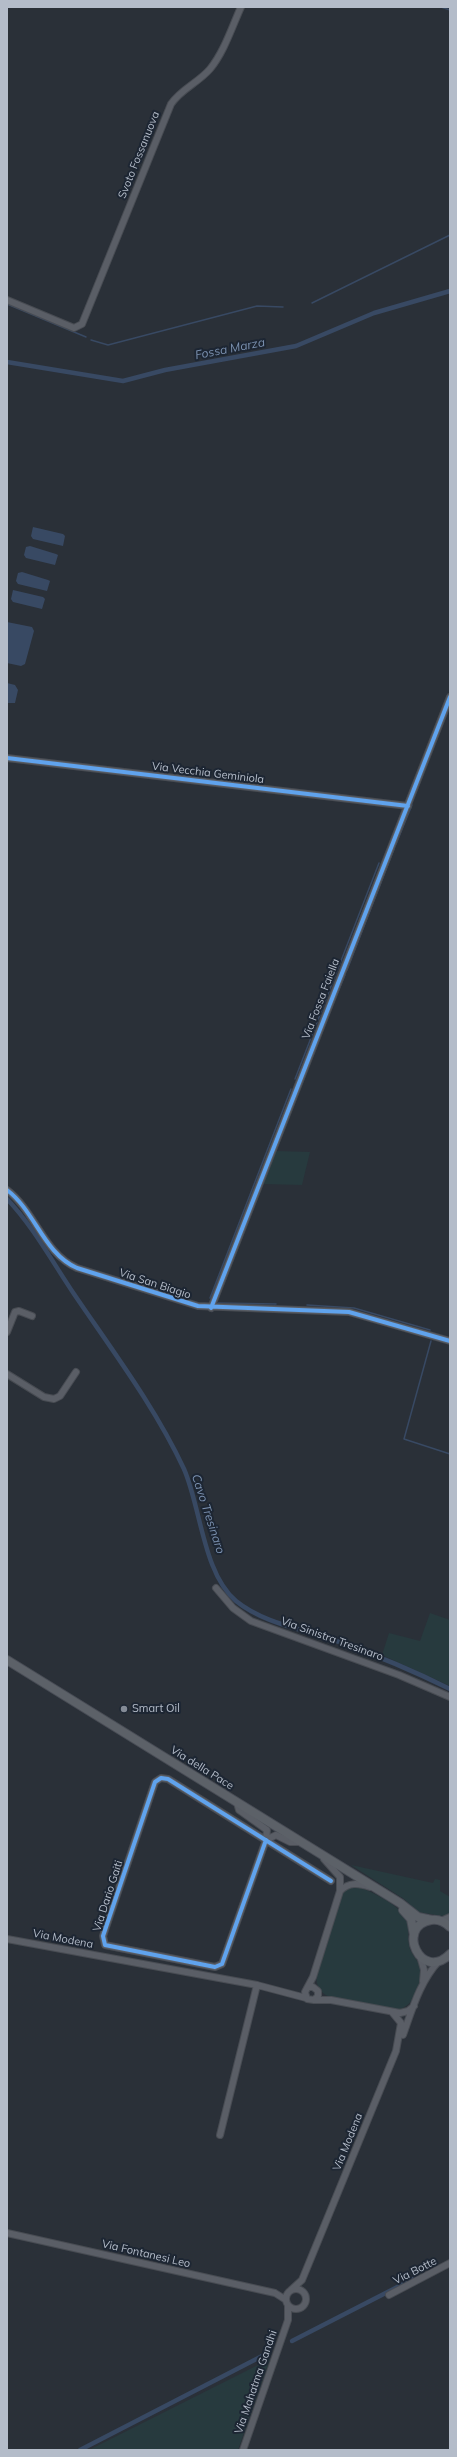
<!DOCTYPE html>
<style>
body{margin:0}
#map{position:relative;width:457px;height:2457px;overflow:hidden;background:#2a3038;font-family:Mulish,sans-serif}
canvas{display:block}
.frame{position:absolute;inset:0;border:8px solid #b4bcc9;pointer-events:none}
</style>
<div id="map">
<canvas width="457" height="2457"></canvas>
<div class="frame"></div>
</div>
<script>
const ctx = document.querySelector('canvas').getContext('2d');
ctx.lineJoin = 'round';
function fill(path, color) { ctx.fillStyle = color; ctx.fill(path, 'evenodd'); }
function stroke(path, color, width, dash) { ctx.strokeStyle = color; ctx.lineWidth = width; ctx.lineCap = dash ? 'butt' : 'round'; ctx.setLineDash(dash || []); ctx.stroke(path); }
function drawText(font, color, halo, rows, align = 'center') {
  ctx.font = font + ' Mulish,sans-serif'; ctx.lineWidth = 4; ctx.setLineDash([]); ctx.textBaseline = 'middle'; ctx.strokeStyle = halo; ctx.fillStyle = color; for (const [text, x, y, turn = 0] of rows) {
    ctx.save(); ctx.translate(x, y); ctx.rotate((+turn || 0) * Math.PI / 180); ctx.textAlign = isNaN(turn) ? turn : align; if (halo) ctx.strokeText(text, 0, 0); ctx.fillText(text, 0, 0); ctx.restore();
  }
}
const green = new Path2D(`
 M 276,1151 L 310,1152 L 302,1185 L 263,1184 Z
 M 430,1613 L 450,1620 L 450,1686 L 382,1655 L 389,1633 L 420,1641 Z
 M 351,1865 L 433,1883 L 435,1879 L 440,1880 L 440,1891 L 450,1897 L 450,1914 L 442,1916 L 418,1912 L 404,1899 Z
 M 357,1886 C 371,1892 392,1901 402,1913 C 411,1923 407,1933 409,1945 C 410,1954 418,1959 420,1967 C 425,1982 414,2006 398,2010 L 330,1997 C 319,1993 315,1984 317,1973 L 341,1895 L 345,1888 Z
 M 270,2359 L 238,2450 L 89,2450 Z`);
const water = new Path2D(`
 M 33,527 L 63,534 L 65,536 L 63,546 L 33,539 L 31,536 Z
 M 30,546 L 56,554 L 58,555 L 55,565 L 26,558 L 24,555 L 26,547 Z
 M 22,572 L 48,580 L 50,581 L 47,591 L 18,584 L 16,581 L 18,573 Z
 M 13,590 L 43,597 L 45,599 L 42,609 L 13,602 L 11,599 Z
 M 7,622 L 32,627 L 34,631 L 25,664 L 21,666 L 7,663 Z
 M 7,683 L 15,685 L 18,690 L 15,703 L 7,703 Z`);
const stream = new Path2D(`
 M 441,7 L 450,10
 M 312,303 L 450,235
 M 7,304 L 86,337
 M 91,340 L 108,345 L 257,306 L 283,307
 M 396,844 L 412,805
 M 347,970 L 394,849
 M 329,1013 L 345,975
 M 295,1079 L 379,863
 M 210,1298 L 291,1089
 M 218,1303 L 276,1304
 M 307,1305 L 354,1308 L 430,1330
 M 431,1341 L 404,1439 L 450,1454`);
const canal = new Path2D(`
 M 7,362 L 123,381 L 165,370 L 296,346 L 374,313 L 450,291
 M 7,1199 C 33,1226 53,1263 74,1294 C 112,1350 155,1407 184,1469 C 201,1508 203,1573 236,1601 C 263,1623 302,1629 334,1640 C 373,1654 412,1670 450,1689
 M 292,2341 L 413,2279
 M 80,2450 L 268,2353`);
const minor = new Path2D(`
 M 7,300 L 74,328 L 82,324 L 171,104 C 181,89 198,83 210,69 C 224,52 232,27 241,7
 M 7,758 L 408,806
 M 7,1190 C 35,1211 44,1254 77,1268 L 198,1306 L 349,1312 L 450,1341
 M 211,1308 L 450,697
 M 7,1332 L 15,1312 L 19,1311 L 32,1316
 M 7,1374 L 44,1397 L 54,1399 L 60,1396 L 76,1372
 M 216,1588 L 233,1608 L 251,1621 L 399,1675 L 450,1697
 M 237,1803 L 239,1810 L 267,1830 L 266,1840 L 276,1835 L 290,1842 L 301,1842
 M 266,1840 L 222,1964 L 215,1967 L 105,1945 L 103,1936 L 155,1782 L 161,1778 L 168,1779 L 331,1881
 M 324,1859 L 340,1877 L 340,1891 C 349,1882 358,1883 370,1887
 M 441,1921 L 450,1917
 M 7,1939 L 257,1985 L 306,1998
 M 420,1956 L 424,1970 L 423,1981
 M 309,1987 L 313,1987 L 318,1991 L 318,1996 L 314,2000 L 307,1999 L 305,1992 L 313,1977 L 340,1891
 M 315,2000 L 331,2000 L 400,2013 L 408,2011 L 414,2006
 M 403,2035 C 412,2010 420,1981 439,1961
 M 220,2135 L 257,1985
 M 7,2233 L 275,2293 L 286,2300
 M286 2299a10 10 0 1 1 20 0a10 10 0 1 1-20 0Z
 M 291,2290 L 302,2280 L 396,2051 L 401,2023 L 392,2012
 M 389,2295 L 450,2263
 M 243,2450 L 288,2320 L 288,2305`);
const major = new Path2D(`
 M 7,1660 L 400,1903 L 418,1917 L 432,1920
 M 403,1910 L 411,1919 L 414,1935
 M 450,1927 C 445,1922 438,1919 431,1920 C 395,1926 421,1983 450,1954`);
const cycleway = new Path2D(`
 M 7,758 L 408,806
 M 7,1190 C 35,1211 44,1254 77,1268 L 198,1306 L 349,1312 L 450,1341
 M 211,1308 L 450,697
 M 266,1840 L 222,1964 L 215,1967 L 105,1945 L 103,1936 L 155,1782 L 161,1778 L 168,1779 L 331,1881`);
const markers = [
 [124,1709,4,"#848b96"]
];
const streetNames = [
 ["Svoto Fossanuova",139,155,-68],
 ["Via Vecchia Geminiola",208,773,7],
 ["Via Fossa Faiella",321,999,-69],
 ["Via San Biagio",155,1284,18],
 ["Via Sinistra Tresinaro",332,1639,20],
 ["Via della Pace",202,1768,32],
 ["Via Dario Gaiti",108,1896,-72],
 ["Via Modena",63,1939,11],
 ["Via Modena",348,2142,-68],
 ["Via Fontanesi Leo",146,2254,13],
 ["Via Botte",415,2271,-27],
 ["Via Mahatma Gandhi",256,2382,-71]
];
const poiNames = [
 ["Smart Oil",132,1709]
];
const waterNames = [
 ["Fossa Marza",230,349,-11],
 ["Cavo Tresinaro",208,1514,72]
];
fill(green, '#273a3e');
fill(water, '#384963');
stroke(stream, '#384963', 1.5);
stroke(canal, '#384963', 4.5);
stroke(minor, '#484c53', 8);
stroke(major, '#484c55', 10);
stroke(minor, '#5a5e66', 6);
stroke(major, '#5c6168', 8);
stroke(cycleway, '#60a3ed', 4);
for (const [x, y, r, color] of markers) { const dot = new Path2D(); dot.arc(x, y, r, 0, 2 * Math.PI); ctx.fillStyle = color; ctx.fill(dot); stroke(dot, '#1d2633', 1.5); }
drawText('11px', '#b4bcc9', '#1d2633', streetNames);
drawText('11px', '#b4bcc9', '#1d2633', poiNames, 'left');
drawText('italic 12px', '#7c92b1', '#1d2633', waterNames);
</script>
